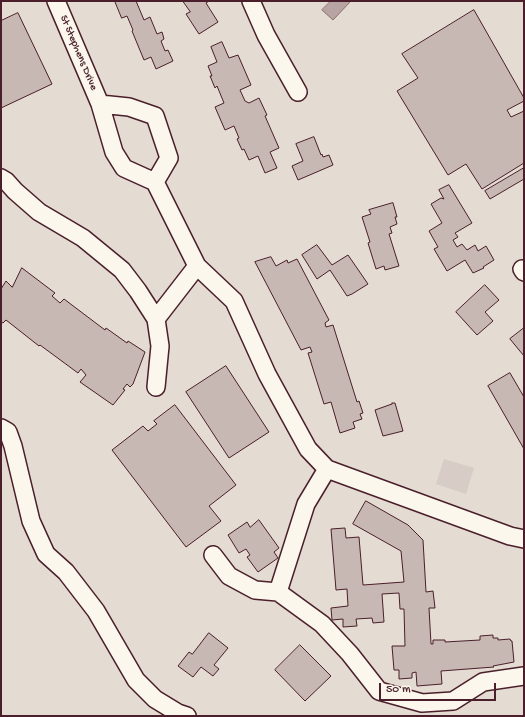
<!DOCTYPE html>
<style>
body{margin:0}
#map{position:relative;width:525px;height:717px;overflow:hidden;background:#f0eae0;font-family:"Gochi Hand",sans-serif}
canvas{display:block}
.frame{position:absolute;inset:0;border:2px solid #4a1f2b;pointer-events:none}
.scale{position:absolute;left:379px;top:683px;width:117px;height:18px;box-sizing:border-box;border:2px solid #4a1f2b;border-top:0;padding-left:5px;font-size:12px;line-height:14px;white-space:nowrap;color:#4a1f2b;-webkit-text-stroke:3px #fbf7ec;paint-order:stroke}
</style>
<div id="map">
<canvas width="525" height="717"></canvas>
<div class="frame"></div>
<div class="scale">50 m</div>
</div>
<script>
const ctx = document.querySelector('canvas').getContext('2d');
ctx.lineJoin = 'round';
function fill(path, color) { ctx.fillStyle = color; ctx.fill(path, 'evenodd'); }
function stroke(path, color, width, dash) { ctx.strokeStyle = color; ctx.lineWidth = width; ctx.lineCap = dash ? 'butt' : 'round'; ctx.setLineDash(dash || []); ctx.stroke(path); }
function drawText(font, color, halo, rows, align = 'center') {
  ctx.font = font + ' "Gochi Hand",sans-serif'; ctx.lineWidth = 3; ctx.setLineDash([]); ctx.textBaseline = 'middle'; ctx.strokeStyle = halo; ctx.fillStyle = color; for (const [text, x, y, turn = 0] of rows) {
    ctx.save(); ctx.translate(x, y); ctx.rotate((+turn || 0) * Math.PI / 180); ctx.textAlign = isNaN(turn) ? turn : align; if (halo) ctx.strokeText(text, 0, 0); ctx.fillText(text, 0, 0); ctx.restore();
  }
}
const built = new Path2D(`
 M 1,1 L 524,1 L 524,716 L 1,716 Z`);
const green = new Path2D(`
 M 444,459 L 474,468 L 466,494 L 436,484 Z`);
const water = new Path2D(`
 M 331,1 L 351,1 L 333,20 L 322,10 Z`);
const building = new Path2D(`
 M 115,1 L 136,1 L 144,20 L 150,17 L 157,34 L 162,32 L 164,39 L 161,41 L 165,51 L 168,50 L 173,61 L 156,69 L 151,57 L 144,60 L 132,31 L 133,30 L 127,16 L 122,18 Z
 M 183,1 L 209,1 L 206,3 L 218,22 L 199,34 L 186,14 L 190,12 Z
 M 474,10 L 524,98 L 524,101 L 507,110 L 511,117 L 524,111 L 524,163 L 482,189 L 466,164 L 448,175 L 397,91 L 418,78 L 402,54 Z
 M 18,13 L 52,84 L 1,108 L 1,21 Z
 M 222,42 L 229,58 L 238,55 L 251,85 L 240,90 L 245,101 L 249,103 L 259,98 L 267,115 L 265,116 L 279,148 L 270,152 L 277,168 L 265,173 L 258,156 L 249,160 L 244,149 L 242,150 L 237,139 L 239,138 L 234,126 L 225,130 L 215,107 L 224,103 L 217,86 L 215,88 L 210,76 L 212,76 L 208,66 L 217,62 L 211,47 Z
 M 314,137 L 321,155 L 322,154 L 323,157 L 329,155 L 333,165 L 298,180 L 292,166 L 303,161 L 296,144 Z
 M 524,168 L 524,179 L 490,199 L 485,191 Z
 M 449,185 L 472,223 L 455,233 L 458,237 L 453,240 L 457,247 L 462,244 L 467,250 L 475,245 L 478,251 L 486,246 L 494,260 L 483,267 L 484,268 L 473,273 L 465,260 L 447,271 L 434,249 L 438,247 L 429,231 L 442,223 L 431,204 L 441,198 L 444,199 L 439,190 Z
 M 393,203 L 397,217 L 395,217 L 397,224 L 390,227 L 392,233 L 389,234 L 399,266 L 385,270 L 384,266 L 376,269 L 368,243 L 370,242 L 362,217 L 371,214 L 369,210 Z
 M 317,245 L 332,265 L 348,255 L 368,284 L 352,294 L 347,296 L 330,270 L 317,279 L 302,255 Z
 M 271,257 L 276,266 L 287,260 L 288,263 L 297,259 L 329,320 L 325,323 L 326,327 L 333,325 L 357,402 L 359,401 L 363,413 L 360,414 L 362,419 L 353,422 L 355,428 L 340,433 L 331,402 L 324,404 L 308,353 L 312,352 L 310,347 L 301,350 L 255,262 Z
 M 22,268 L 55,293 L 52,296 L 60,303 L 64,299 L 105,330 L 106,328 L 127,343 L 128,341 L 145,352 L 133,384 L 130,387 L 127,384 L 123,389 L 125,390 L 113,405 L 80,382 L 86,375 L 81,369 L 78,373 L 40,345 L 39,346 L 6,320 L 3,323 L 1,322 L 1,289 L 6,281 L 12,287 Z
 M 485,285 L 499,300 L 485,312 L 493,321 L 477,335 L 456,312 Z
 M 524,328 L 524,356 L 510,339 Z
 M 226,366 L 269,432 L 229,458 L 186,392 Z
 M 510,373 L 524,397 L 524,449 L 488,386 Z
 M 392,403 L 395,403 L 403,431 L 383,436 L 375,410 L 392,404 Z
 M 175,405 L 236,485 L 209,506 L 221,521 L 186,547 L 112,450 L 143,426 L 148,431 L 157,424 L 154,421 Z
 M 366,501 L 408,525 L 423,540 L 426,592 L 433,591 L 435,608 L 429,608 L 431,644 L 433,644 L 433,640 L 445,640 L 445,642 L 480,640 L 480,636 L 493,635 L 493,638 L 498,638 L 498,640 L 510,639 L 511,641 L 512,641 L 514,662 L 493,666 L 494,667 L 441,671 L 442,684 L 417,686 L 416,672 L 412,673 L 412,678 L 399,679 L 399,670 L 394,670 L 392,646 L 405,646 L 404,609 L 400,609 L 399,593 L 382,594 L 384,622 L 373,623 L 372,618 L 356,619 L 357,626 L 343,627 L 343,619 L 332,620 L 331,608 L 348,606 L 347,589 L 336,590 L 331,529 L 345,528 L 346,538 L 359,537 L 363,585 L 404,582 L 401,551 L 353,524 Z
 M 259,520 L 279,548 L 274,552 L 278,558 L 258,572 L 247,557 L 250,555 L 246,549 L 239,553 L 228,535 L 247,522 L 250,527 Z
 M 209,633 L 228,648 L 214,665 L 219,669 L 213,676 L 201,667 L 193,677 L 178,666 L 189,652 L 192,654 Z
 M 300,645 L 331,676 L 305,701 L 275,670 Z`);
const minor = new Path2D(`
 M 56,1 L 100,104 L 114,152 L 124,168 L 155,182 L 169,158 L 155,116 L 129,107 L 100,104
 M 251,1 L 266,35 L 298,92
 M 1,178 L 6,181 L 15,191 L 39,212 L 83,238 L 122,270 L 138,291 L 156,319
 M 155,182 L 197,266 L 234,301 L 267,374 L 308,449 L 327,469 L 510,536 L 524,539
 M 522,269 L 524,272
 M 156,387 L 160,346 L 156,319 L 197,266
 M 1,428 L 8,432 L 13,446 L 31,521 L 46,554 L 66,572 L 96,611 L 136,680 L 155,699 L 178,713 L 187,716
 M 213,555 L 229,576 L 255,590 L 278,592 L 322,624 L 350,654 L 379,691 L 422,703 L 453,701 L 483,682 L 524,676
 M 278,592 L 306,504 L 327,469`);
const streetNames = [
 ["St Stephens Drive",78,53,67]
];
fill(built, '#e4dbd2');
fill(green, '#d8ccc6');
fill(water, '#b8a4a2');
stroke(water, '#8c6f72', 1);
fill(building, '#c8b8b3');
stroke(building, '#4a1f2b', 1);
stroke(minor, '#4a1f2b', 20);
stroke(minor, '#fbf7ec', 17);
drawText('11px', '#4a1f2b', '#fbf7ec', streetNames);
</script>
